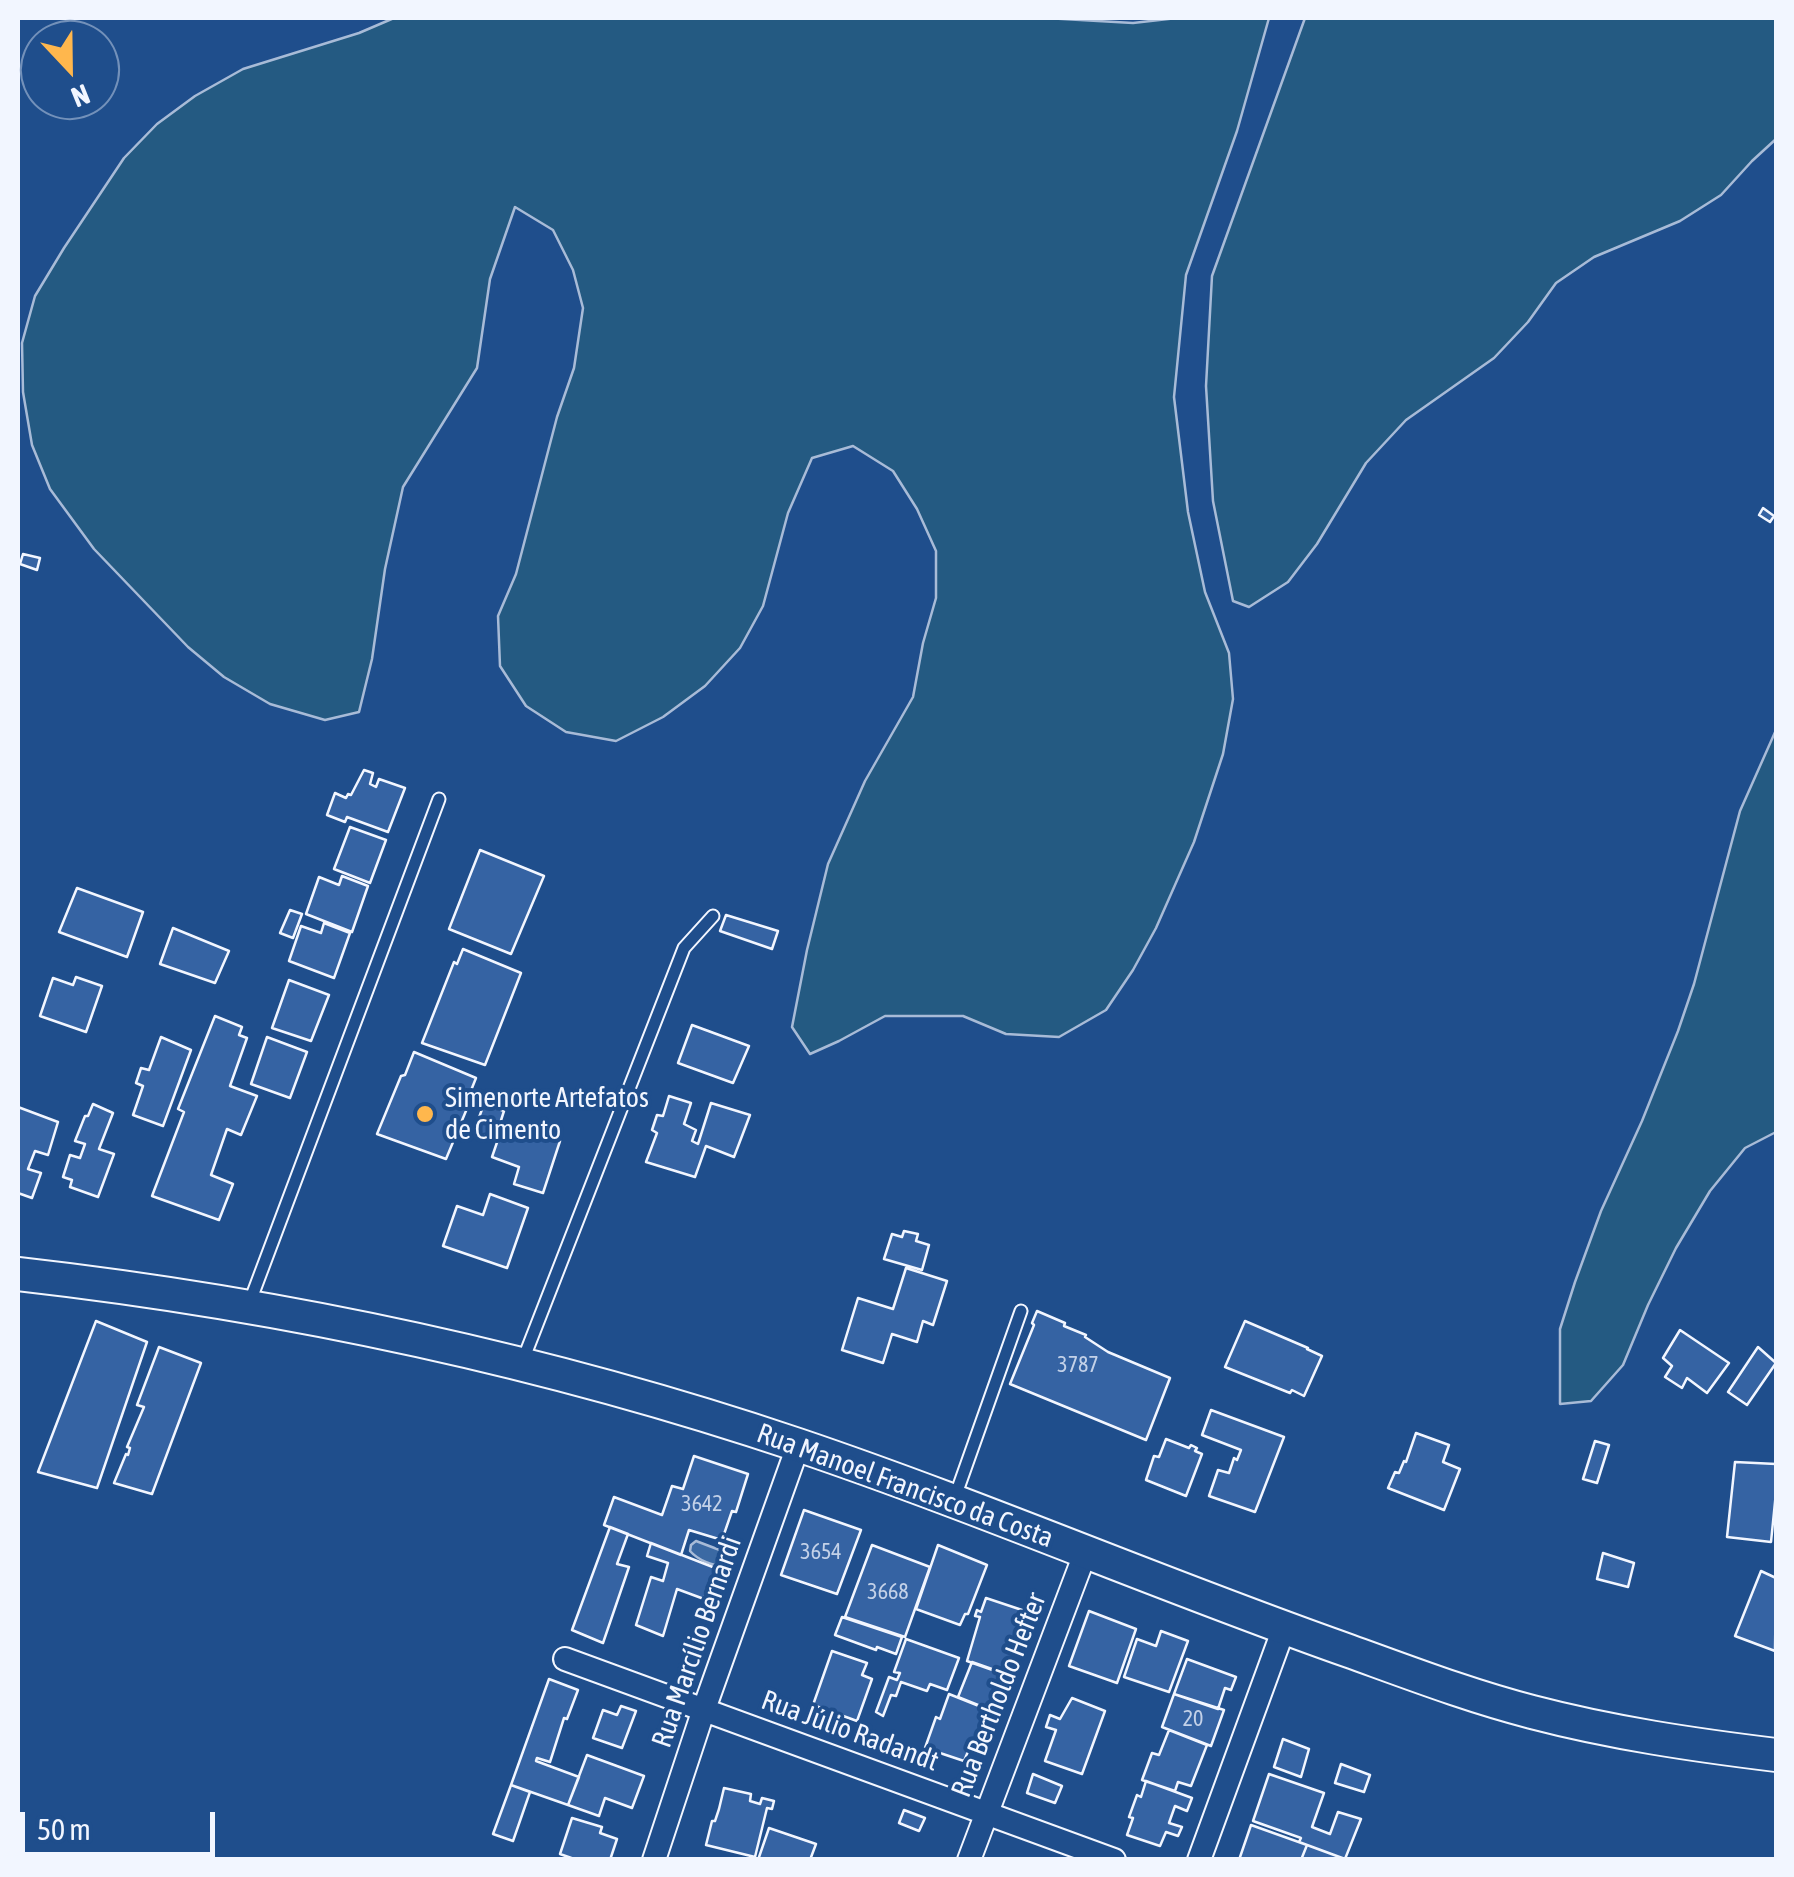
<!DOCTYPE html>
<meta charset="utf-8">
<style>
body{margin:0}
#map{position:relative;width:1794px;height:1877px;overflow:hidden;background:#1f4e8c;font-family:"Asap Condensed",sans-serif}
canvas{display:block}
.frame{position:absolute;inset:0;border:20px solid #f2f6ff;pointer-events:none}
.north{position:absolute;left:20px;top:20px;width:100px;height:100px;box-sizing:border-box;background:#1f4e8c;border:2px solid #7391ba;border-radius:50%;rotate:158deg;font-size:28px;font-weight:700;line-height:40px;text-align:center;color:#f2f6ff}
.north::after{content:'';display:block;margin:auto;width:35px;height:45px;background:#ffb74d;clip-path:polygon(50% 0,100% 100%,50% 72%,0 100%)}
.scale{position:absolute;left:20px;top:1812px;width:195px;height:45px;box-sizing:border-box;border:5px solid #f2f6ff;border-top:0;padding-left:12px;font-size:30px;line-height:35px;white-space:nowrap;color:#f2f6ff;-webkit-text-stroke:8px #1f4e8c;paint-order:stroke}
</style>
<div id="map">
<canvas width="1794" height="1877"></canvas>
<div class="frame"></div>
<div class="north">N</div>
<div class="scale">50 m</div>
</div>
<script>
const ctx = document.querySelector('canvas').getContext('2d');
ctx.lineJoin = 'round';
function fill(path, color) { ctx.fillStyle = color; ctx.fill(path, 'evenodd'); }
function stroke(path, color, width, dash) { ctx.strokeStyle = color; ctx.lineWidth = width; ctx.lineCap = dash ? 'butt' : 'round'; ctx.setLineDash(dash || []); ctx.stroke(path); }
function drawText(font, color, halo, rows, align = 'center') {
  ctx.font = font + ' "Asap Condensed",sans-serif'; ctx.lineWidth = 8; ctx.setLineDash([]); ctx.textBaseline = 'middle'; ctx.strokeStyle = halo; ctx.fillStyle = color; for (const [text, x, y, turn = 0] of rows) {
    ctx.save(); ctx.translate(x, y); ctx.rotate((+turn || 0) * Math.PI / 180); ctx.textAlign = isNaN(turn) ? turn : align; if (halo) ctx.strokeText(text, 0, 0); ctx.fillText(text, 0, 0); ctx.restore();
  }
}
const green = new Path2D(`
 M 394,18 L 1045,18 L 1133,23 L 1177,18 L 1269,18 L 1237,131 L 1186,275 L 1174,397 L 1188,512 L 1205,592 L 1229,653 L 1233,699 L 1223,754 L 1194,842 L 1156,928 L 1133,970 L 1106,1010 L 1059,1037 L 1006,1034 L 963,1016 L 885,1016 L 839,1041 L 810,1054 L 792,1027 L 807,950 L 828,864 L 865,781 L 913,697 L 923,643 L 936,598 L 936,551 L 917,509 L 893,471 L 853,446 L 812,458 L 788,513 L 763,606 L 740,648 L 705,686 L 663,717 L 616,741 L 566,732 L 526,706 L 500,666 L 498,616 L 516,574 L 557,417 L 574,368 L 583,308 L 573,270 L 553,230 L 515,207 L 490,279 L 477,368 L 403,487 L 385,569 L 372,659 L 359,712 L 325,720 L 270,704 L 224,677 L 188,647 L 94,549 L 50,489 L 32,445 L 23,392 L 22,343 L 35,296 L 64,248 L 124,158 L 157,124 L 195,96 L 243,69 L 359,33 Z
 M 1305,18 L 1776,18 L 1776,139 L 1752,161 L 1721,195 L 1680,221 L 1594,257 L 1556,283 L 1528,322 L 1494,358 L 1406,420 L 1366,463 L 1317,544 L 1288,582 L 1249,607 L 1233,601 L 1213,501 L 1206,386 L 1212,276 Z
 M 1776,730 L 1776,1132 L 1745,1148 L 1710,1191 L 1676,1248 L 1648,1305 L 1623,1365 L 1591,1401 L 1560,1404 L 1560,1329 L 1575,1282 L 1601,1211 L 1642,1121 L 1678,1031 L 1694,984 L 1740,811 Z`);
const water = new Path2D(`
 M 696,1541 L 725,1552 L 728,1559 L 725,1566 C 712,1566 698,1560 690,1551 L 691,1545 Z`);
const building = new Path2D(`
 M 1763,508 L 1774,516 L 1770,522 L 1759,515 Z
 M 23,554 L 40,558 L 37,570 L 20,564 Z
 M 364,770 L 373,773 L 370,784 L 376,787 L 379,779 L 405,788 L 388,832 L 347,817 L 345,822 L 327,815 L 335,793 L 346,798 L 348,794 L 351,795 Z
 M 350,827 L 386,840 L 370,883 L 334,869 Z
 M 480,850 L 544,876 L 511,954 L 449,929 Z
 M 342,876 L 368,886 L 352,932 L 306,914 L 319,877 L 339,885 Z
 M 77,888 L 143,912 L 127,957 L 59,932 Z
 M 290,910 L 302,914 L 293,938 L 280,933 Z
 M 726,915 L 778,931 L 772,949 L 720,931 Z
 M 324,923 L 350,933 L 334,978 L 289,961 L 301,926 L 321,933 Z
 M 173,928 L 229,951 L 215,983 L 160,964 Z
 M 463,949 L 521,973 L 485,1065 L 422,1043 L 454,962 L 457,964 Z
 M 76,977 L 102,986 L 86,1032 L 40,1016 L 53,978 L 73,985 Z
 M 289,980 L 329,995 L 311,1041 L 272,1028 Z
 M 215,1016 L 242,1027 L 239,1035 L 247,1038 L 230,1086 L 257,1096 L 241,1135 L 227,1129 L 211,1175 L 233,1184 L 219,1220 L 152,1196 L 184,1112 L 178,1109 Z
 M 692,1025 L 749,1046 L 733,1083 L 678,1063 Z
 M 161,1037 L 191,1050 L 163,1126 L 133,1115 L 143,1086 L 136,1083 L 141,1068 L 149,1070 Z
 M 267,1037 L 307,1052 L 290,1098 L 251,1084 Z
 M 414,1052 L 476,1078 L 470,1093 L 473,1094 L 446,1159 L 377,1134 L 401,1076 L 405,1075 Z
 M 669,1096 L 691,1103 L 684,1124 L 696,1130 L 692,1141 L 698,1144 L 711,1103 L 750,1115 L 734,1157 L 706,1146 L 695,1177 L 646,1162 L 657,1133 L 652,1130 L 657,1115 L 663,1116 Z
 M 93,1104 L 113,1113 L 99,1149 L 114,1154 L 98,1197 L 70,1187 L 72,1180 L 63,1177 L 70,1155 L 80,1158 L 85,1144 L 75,1141 L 85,1116 L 88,1116 Z
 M 484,1104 L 504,1111 L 495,1139 L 474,1131 Z
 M 18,1107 L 58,1122 L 48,1155 L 35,1151 L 28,1169 L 41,1173 L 32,1198 L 18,1193 Z
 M 503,1125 L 523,1134 L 525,1128 L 560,1141 L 543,1193 L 514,1184 L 519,1167 L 492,1157 Z
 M 490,1194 L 528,1208 L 507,1268 L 443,1246 L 457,1206 L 483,1215 Z
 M 904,1231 L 918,1234 L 916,1241 L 929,1245 L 922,1270 L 884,1259 L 892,1234 L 902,1237 Z
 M 906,1268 L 947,1281 L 933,1325 L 923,1321 L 917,1342 L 892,1334 L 883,1363 L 842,1350 L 858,1298 L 893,1309 Z
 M 1037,1311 L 1065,1323 L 1064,1326 L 1086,1335 L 1085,1337 L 1108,1352 L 1170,1378 L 1146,1440 L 1010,1384 L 1034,1325 L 1032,1323 Z
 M 96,1321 L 147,1342 L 97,1488 L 38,1472 Z
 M 1245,1321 L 1308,1348 L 1307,1349 L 1322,1356 L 1304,1396 L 1292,1390 L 1290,1393 L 1225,1367 Z
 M 1680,1330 L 1729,1363 L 1707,1393 L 1687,1378 L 1682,1388 L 1665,1377 L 1672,1366 L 1663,1358 Z
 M 159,1347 L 201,1363 L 152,1494 L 114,1483 L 126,1454 L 128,1455 L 130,1448 L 127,1447 L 144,1407 L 137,1405 Z
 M 1758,1347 L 1776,1363 L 1747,1405 L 1728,1392 Z
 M 1211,1410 L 1284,1437 L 1255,1512 L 1209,1496 L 1218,1470 L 1229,1473 L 1234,1458 L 1237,1460 L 1241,1450 L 1202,1435 Z
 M 1416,1433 L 1449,1445 L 1443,1462 L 1460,1469 L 1444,1510 L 1388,1488 L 1395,1472 L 1399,1473 L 1404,1461 L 1406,1462 Z
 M 1166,1439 L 1189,1448 L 1191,1445 L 1197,1448 L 1195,1451 L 1202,1454 L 1186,1496 L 1146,1480 L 1154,1456 L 1159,1457 Z
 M 1595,1441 L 1609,1445 L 1597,1483 L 1583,1479 Z
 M 694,1456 L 748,1474 L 736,1512 L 732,1511 L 722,1540 L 689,1530 L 681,1555 L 604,1525 L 614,1497 L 662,1515 L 672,1486 L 683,1489 Z
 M 1735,1462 L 1776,1464 L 1776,1492 L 1771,1542 L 1727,1537 Z
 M 804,1510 L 861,1530 L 837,1594 L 781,1575 Z
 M 610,1527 L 628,1534 L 617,1564 L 629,1567 L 603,1643 L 572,1630 Z
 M 651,1543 L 723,1571 L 718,1587 L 709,1584 L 704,1599 L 677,1589 L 663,1636 L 636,1625 L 651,1577 L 663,1581 L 668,1563 L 647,1556 Z
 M 872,1545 L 930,1567 L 905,1637 L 845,1617 Z
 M 938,1545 L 987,1565 L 968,1614 L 965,1614 L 960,1625 L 916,1609 Z
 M 1603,1553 L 1634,1563 L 1628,1587 L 1597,1579 Z
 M 1761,1571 L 1776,1578 L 1775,1651 L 1735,1636 Z
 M 986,1598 L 1028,1612 L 1023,1625 L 1027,1627 L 1010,1673 L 1003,1669 L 1001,1673 L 967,1661 L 980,1617 L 975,1616 L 977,1610 L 981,1612 Z
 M 1089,1611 L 1136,1629 L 1117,1683 L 1069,1666 Z
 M 842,1617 L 902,1637 L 896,1654 L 877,1647 L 876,1650 L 835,1635 Z
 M 1161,1631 L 1188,1641 L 1169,1692 L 1124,1677 L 1137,1639 L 1156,1646 Z
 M 906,1639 L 959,1658 L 947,1690 L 930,1684 L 927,1691 L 901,1682 L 896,1696 L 891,1695 L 883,1716 L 876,1712 L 889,1677 L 897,1680 L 900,1673 L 894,1672 Z
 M 832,1651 L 867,1663 L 862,1675 L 872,1679 L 857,1721 L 813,1705 Z
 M 1187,1659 L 1236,1677 L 1231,1690 L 1225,1688 L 1218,1709 L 1174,1694 Z
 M 972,1662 L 1006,1674 L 993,1711 L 958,1697 Z
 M 549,1679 L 578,1690 L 567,1719 L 564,1718 L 550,1762 L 537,1758 L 536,1761 L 579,1777 L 568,1805 L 511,1785 Z
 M 949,1694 L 999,1714 L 988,1749 L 972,1742 L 964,1761 L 925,1748 L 936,1717 L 940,1719 Z
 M 1174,1694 L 1224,1710 L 1211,1746 L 1162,1727 Z
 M 1072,1698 L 1105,1711 L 1082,1774 L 1045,1761 L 1056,1730 L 1046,1727 L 1050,1715 L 1060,1719 Z
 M 621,1706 L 636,1711 L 622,1748 L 593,1738 L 603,1710 L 617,1715 Z
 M 1169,1730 L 1207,1745 L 1191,1786 L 1178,1782 L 1175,1791 L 1142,1780 L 1152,1753 L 1159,1755 Z
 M 1283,1739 L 1309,1749 L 1301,1777 L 1274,1767 Z
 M 587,1755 L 644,1776 L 632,1808 L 605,1798 L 599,1816 L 568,1805 Z
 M 1341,1764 L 1370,1775 L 1364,1792 L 1335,1783 Z
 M 1033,1774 L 1062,1786 L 1055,1803 L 1027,1793 Z
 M 1269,1774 L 1324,1793 L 1312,1827 L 1330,1834 L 1338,1812 L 1361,1819 L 1345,1859 L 1299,1842 L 1301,1838 L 1253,1821 Z
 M 1146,1781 L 1192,1798 L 1187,1811 L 1175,1806 L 1169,1823 L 1182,1827 L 1178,1836 L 1166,1832 L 1160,1846 L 1127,1835 L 1133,1818 L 1129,1817 L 1137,1795 L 1141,1797 Z
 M 511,1785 L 530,1792 L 513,1841 L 493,1834 Z
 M 724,1788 L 751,1794 L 750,1801 L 760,1804 L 762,1798 L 774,1801 L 772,1809 L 767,1808 L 755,1857 L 706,1845 L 712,1821 L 715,1821 L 719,1809 Z
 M 904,1810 L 925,1818 L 919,1831 L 899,1823 Z
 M 572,1818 L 602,1827 L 600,1833 L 617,1839 L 610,1860 L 577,1860 L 560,1854 Z
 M 1251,1825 L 1307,1845 L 1301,1860 L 1239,1860 Z
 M 769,1828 L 816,1844 L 810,1860 L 758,1860 Z
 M 1307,1845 L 1345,1859 L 1301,1860 Z`);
const service = new Path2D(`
 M 249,1304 L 439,799
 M 523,1360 L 684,948 L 713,916
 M 955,1497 L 1021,1311`);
const minor = new Path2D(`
 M 565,1659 L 1114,1860
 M 654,1860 L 704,1709 L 798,1446
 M 969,1860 L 1086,1551
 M 1199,1860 L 1284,1628`);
const secondary = new Path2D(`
 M 18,1274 C 282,1304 545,1360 798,1445 C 984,1508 1164,1586 1349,1651 C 1410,1673 1470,1696 1532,1712 C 1612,1733 1694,1745 1776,1755`);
const markers = [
 [425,1114,10,"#ffb74d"]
];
const numberNames = [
 ["3787",1078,1365],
 ["3642",702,1504],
 ["3654",821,1552],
 ["3668",888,1592],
 ["20",1193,1719]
];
const poiNames = [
 ["Simenorte Artefatos",445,1098],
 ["de Cimento",445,1130]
];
const streetNames = [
 ["Rua Manoel Francisco da Costa",905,1486,20],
 ["Rua Marcílio Bernardi",697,1642,-71],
 ["Rua Bertholdo Hefter",999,1695,-69],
 ["Rua Júlio Radandt",850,1731,20]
];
fill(green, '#245a82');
stroke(green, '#a8bbd7', 2.5);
fill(water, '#3b69a3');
stroke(water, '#a8bbd7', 2.5);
fill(building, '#3563a3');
stroke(building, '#f2f6ff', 2.5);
stroke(service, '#f2f6ff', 15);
stroke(minor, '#f2f6ff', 26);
stroke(secondary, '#f2f6ff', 36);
stroke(service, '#1f4e8c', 11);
stroke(minor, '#1f4e8c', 22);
stroke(secondary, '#1f4e8c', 32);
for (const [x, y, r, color] of markers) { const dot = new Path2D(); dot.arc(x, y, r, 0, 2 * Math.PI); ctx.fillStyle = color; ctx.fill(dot); stroke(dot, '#1f4e8c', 4); }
drawText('22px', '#c3d1e8', null, numberNames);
drawText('28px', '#f2f6ff', '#1f4e8c', poiNames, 'left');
drawText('28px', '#f2f6ff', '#1f4e8c', streetNames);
</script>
